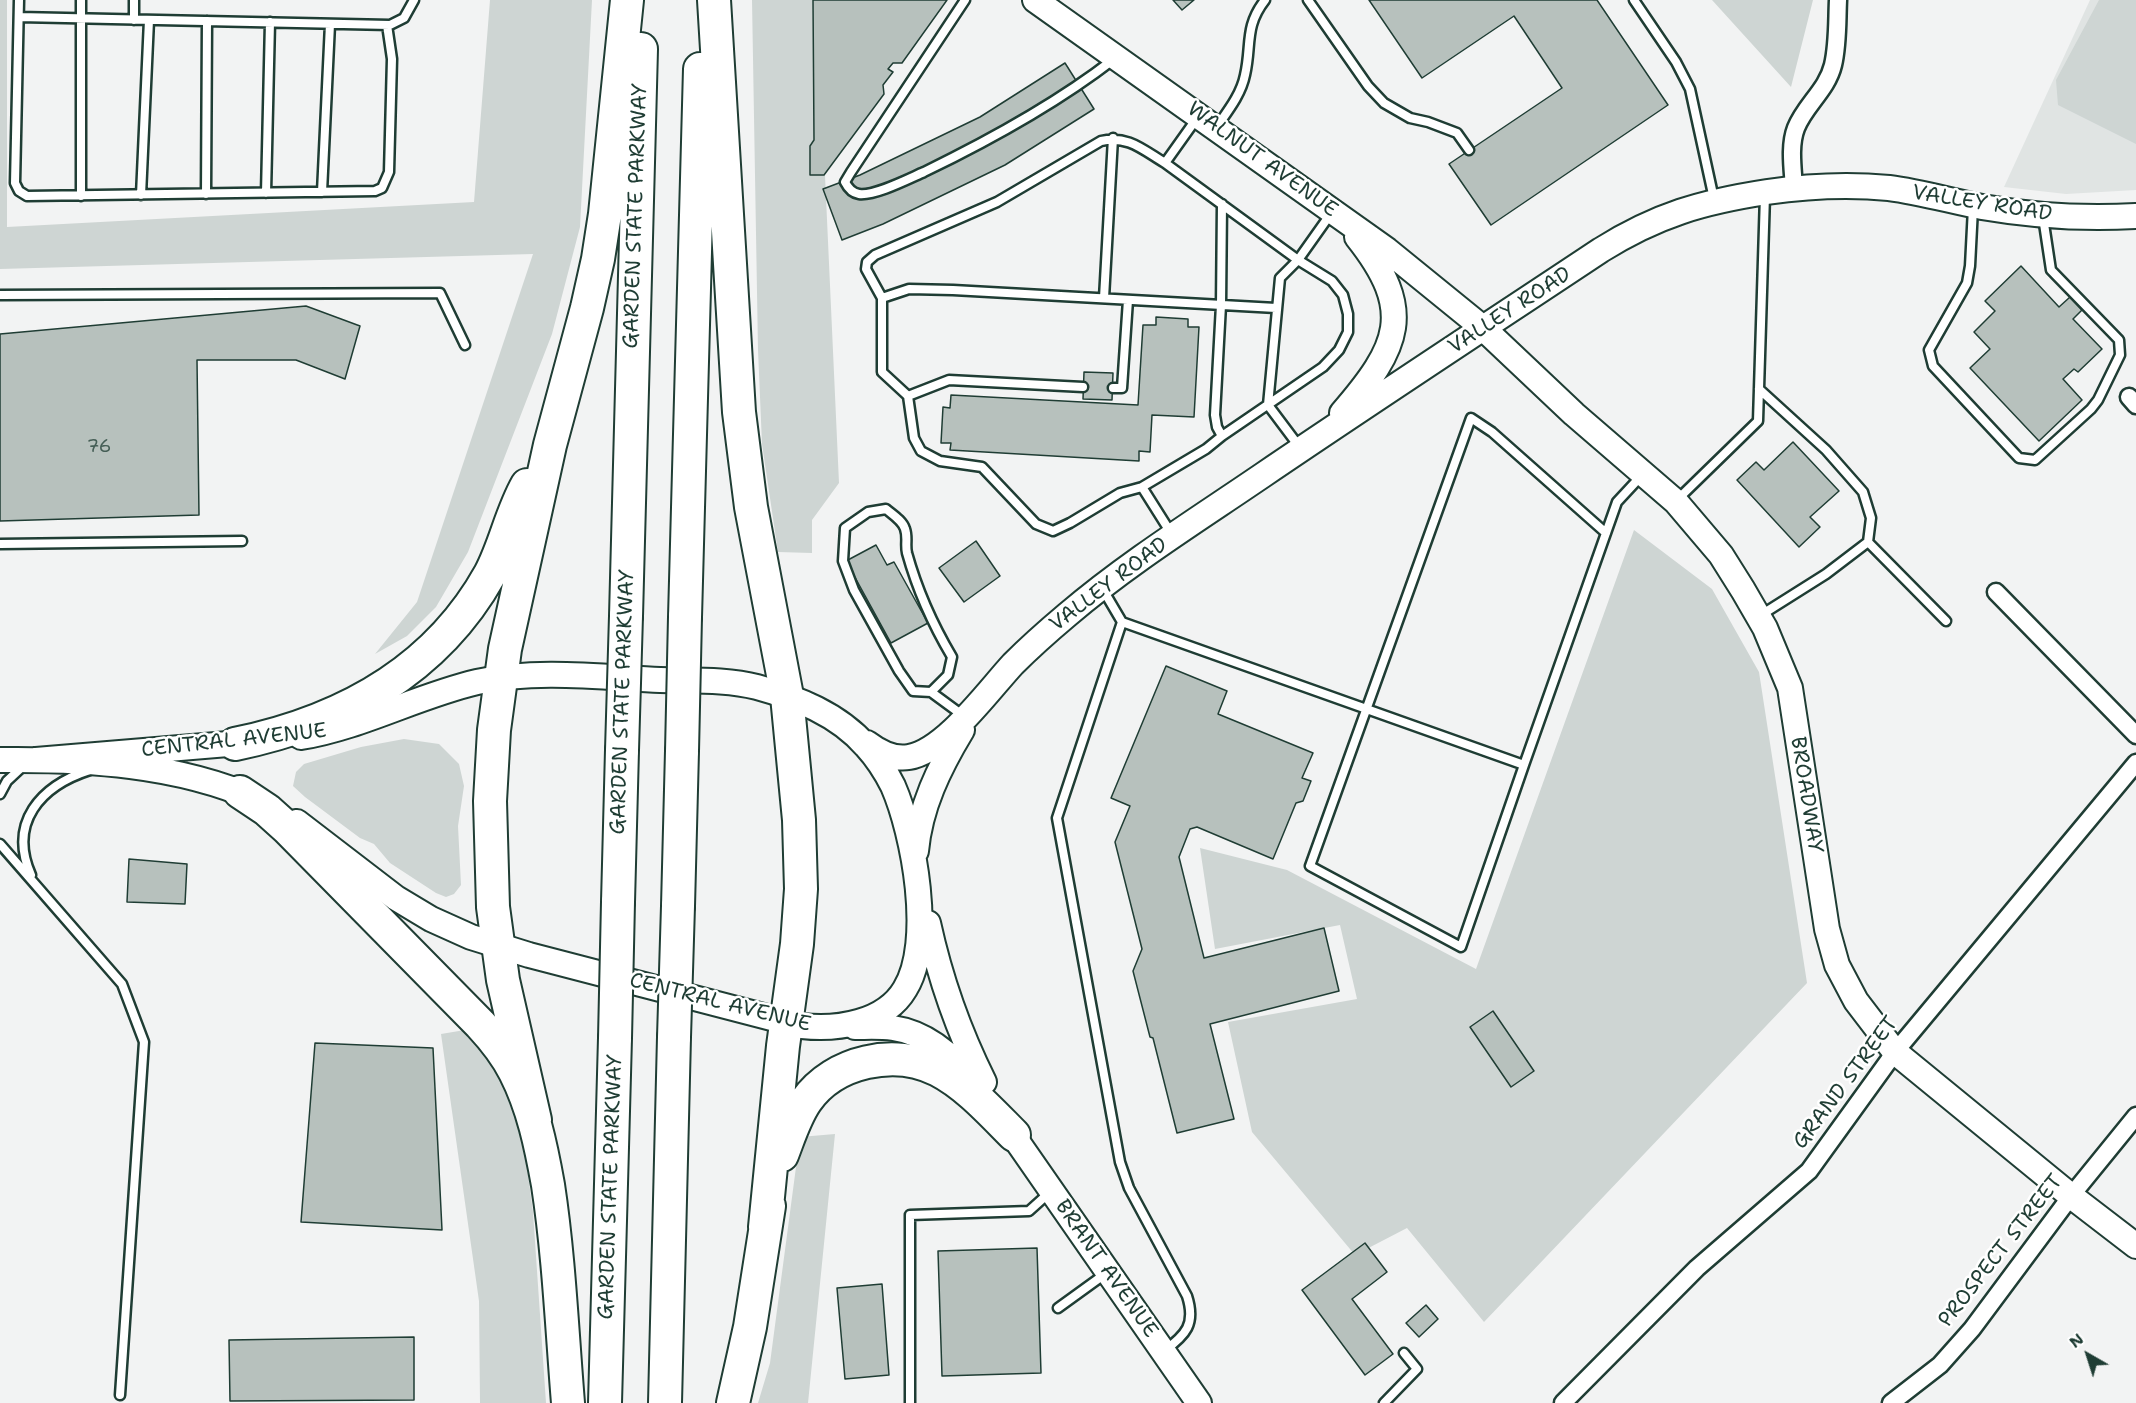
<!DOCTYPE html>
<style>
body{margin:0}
#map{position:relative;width:2136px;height:1403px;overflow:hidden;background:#f2f3f3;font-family:"Shantell Sans",sans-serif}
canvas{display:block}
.north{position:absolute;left:2058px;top:1325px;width:60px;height:60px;-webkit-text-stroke:4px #fff;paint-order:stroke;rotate:321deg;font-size:16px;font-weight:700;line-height:24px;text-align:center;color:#1f3d34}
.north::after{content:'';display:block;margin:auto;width:21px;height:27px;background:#1f3d34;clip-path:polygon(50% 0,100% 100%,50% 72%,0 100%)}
</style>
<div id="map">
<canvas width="2136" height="1403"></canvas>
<div class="north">N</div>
</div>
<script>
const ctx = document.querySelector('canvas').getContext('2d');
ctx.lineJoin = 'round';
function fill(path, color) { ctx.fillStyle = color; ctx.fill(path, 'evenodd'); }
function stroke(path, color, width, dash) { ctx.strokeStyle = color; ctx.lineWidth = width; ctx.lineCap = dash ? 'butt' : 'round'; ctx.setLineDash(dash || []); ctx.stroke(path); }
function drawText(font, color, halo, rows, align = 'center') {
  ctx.font = font + ' "Shantell Sans",sans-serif'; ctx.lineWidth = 5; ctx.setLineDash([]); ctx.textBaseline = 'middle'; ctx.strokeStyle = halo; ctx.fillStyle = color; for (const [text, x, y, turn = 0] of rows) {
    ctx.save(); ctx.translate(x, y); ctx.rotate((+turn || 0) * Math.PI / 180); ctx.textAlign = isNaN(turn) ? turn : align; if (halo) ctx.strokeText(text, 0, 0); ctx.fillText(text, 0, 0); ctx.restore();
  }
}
const built = new Path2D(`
 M 2090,0 L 2136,0 L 2136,190 L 2066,194 L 2004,187 Z`);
const green = new Path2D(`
 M 0,0 L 7,0 L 7,227 L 474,202 L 490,0 L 592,0 L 580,227 L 552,334 L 468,552 L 436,607 L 407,636 L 375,654 L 417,602 L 533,254 L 0,269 Z
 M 752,0 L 817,0 L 839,483 L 812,520 L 812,553 L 778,552 L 762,444 L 758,350 Z
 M 1712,0 L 1813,0 L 1791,87 Z
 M 2099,0 L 2136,0 L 2136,144 L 2058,105 L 2056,80 Z
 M 1634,530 L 1712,589 L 1759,672 L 1807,983 L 1484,1322 L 1407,1228 L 1355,1255 L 1252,1132 L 1228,1022 L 1357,999 L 1340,925 L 1215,949 L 1200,848 L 1287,870 L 1476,969 Z
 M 404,739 L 439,744 L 459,764 L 464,786 L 458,826 L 461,885 L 454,894 L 446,897 L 436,893 L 390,863 L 374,844 L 360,838 L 305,797 L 293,786 L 296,772 L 304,764 L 361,747 Z
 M 471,1029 L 518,1101 L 533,1212 L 546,1403 L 480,1403 L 479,1301 L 441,1034 Z
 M 835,1134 L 808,1403 L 758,1403 L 770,1363 L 800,1137 Z`);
const building = new Path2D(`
 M 813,0 L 947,0 L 902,63 L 893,63 L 888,69 L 893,72 L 883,85 L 884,94 L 824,175 L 810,175 L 810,146 L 814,140 Z
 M 1173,0 L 1194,0 L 1182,10 Z
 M 1369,0 L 1597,0 L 1668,105 L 1491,225 L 1449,164 L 1562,88 L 1514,16 L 1422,78 Z
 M 1065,63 L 1094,109 L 1005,165 L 883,224 L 842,240 L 823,189 L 860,175 L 980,117 Z
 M 2021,266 L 2059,307 L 2070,297 L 2082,310 L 2073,319 L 2102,349 L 2078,372 L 2074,369 L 2063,379 L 2082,400 L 2039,441 L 1970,368 L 1990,349 L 1974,332 L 1995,311 L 1985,301 Z
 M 306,306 L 360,326 L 345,379 L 296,360 L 197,360 L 199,515 L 0,521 L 0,334 Z
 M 1156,317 L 1188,319 L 1188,327 L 1199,327 L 1194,417 L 1152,415 L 1150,452 L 1139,451 L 1139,461 L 950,450 L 951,443 L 941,443 L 943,407 L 950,408 L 951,395 L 1138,405 L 1143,325 L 1156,325 Z
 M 1084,372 L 1113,373 L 1112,400 L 1083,399 Z
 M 1793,442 L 1839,491 L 1810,517 L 1820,527 L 1799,547 L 1737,480 L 1756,462 L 1764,470 Z
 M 976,541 L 1000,576 L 964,602 L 939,568 Z
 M 876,545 L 887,565 L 894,562 L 928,623 L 891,643 L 846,561 Z
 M 1166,666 L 1227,691 L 1218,714 L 1313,753 L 1302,778 L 1311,781 L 1303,801 L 1296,803 L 1273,859 L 1197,827 L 1190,829 L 1179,857 L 1204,958 L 1324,928 L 1339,991 L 1210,1024 L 1234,1119 L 1177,1133 L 1153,1038 L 1150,1037 L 1133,971 L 1142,949 L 1115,842 L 1130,806 L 1111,798 Z
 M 129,859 L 187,864 L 185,904 L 127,902 Z
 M 1493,1011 L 1534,1071 L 1511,1087 L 1470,1027 Z
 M 315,1043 L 433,1048 L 442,1230 L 301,1222 Z
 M 1365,1243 L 1387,1272 L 1352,1299 L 1393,1354 L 1365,1375 L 1302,1290 Z
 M 1037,1248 L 1041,1373 L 942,1376 L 938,1251 Z
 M 882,1284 L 889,1375 L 845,1379 L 837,1288 Z
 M 1426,1305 L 1438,1319 L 1419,1337 L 1406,1323 Z
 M 414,1337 L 414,1400 L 230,1401 L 229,1340 Z`);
const lane = new Path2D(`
 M 19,0 L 15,183 L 19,191 L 27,196 L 375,191 L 382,188 L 389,172 L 392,59 L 387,25
 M 965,0 L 851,172 L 845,182 C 848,188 852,193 859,194 C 875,196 908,179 924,172 C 990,140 1056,104 1114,59
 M 1308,0 L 1368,86 L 1384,103 L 1410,118 L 1428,122 L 1457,133 L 1469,150
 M 1634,0 L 1676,62 L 1690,89 L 1714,199
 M 19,17 L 390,25 L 404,18 L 414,0
 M 134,20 L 134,0
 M 1216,128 C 1227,112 1241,95 1245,75 C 1252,45 1244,27 1265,0
 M 1165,163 L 1298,260 L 1332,281 L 1343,295 L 1348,314 L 1348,332 L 1339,350 L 1323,367 L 1222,436
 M 322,192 L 330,24
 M 266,193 L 270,22
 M 206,194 L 207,21
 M 141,195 L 149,20
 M 81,196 L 81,0
 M 1973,208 L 1970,266 L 1967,283 L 1929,350 L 1933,366 L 2019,458 L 2035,460 L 2091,409 L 2098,400 L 2120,355 L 2119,340 L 2051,270 L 2043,217
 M 0,295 L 440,293 L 465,345
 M 882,298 L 866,269 L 867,262 L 875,255 L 997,202 L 1101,141 C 1128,135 1143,150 1165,163 L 1197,118
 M 1104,298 L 1113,138
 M 1113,388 L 1122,388 L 1128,300
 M 1759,389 L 1826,450 L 1863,492 L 1871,518 L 1868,542
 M 908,396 L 949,380 L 1083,387
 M 1301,449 L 1268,405 L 1280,278 L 1298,260 L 1332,212
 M 1142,487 L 1206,449 L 1222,436 L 1217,427 L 1215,415 L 1221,305 L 1222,204
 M 1678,499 L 1758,421 L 1765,195
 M 1171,533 L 1142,487 L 1120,493 L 1070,523 L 1053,531 L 1036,524 L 982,467 L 940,461 L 921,451 L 914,438 L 908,396 L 882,372 L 882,298 L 909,289 L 953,290 L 1276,308
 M 0,544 L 242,541
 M 1102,588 L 1122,622 L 1057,818 L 1120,1162 L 1129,1188 L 1187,1296 C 1196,1324 1186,1335 1164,1351
 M 1761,615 L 1826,574 L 1868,542 L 1946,621
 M 1122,622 L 1524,765 L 1617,502 L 1643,474
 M 931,692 L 913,691 L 899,671 L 854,590 L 843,561 L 845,528 L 868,512 L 886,509 C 892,514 903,521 905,529 C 908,537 905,545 907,553 C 917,589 933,625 952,657 L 948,675 L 931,692 L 965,717
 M 1524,765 L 1461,947 L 1310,866 L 1471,418 L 1492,432 L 1606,533
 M 0,794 L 7,781 L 22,767
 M 0,844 L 122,984 L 144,1042 L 120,1395
 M 31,875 C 8,823 40,786 90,770
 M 1058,1308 L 1105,1274
 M 910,1403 L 910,1215 L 1029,1211 L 1049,1193
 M 1384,1403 L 1417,1369 L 1404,1353`);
const street = new Path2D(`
 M 1794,188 C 1793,170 1789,146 1796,128 C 1805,105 1827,90 1833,65 C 1838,44 1837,21 1838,0
 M 2129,397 L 2136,405
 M 1996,592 L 2136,735
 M 1563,1403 L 1697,1268 L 1809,1171 L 1895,1052 L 2136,763
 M 1891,1403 L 1940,1365 L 1972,1329 L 2071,1196 L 2136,1116`);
const secondary = new Path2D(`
 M 1035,0 L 1387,250 L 1483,328 L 1574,414 L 1676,502 L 1721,555 L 1743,590 L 1765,628 L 1790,688 L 1827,929 L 1837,965 L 1856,1001 L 1895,1052 L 2071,1196 L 2136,1246
 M 1342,413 C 1399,347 1416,311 1357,237
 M 867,743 C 879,752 893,760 909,757 C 945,751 988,691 1013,664 C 1030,647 1048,631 1067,615 C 1128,563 1197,520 1263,475 C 1375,399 1488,325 1601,250 C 1657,215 1702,202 1767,192 C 1808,186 1847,184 1889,188 C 1920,192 1951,201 1982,207 C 2034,216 2084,219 2136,216
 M 0,760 C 86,759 177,764 256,799
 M 36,760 L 252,742
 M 297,822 L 396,898 L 431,919 L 471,937 L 529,955 L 802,1026 C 837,1030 885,1023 905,989 C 934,942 914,834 893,786 C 886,772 877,758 866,746 C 838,714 797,698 757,687 C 726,679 692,681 660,680 C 600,677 536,669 477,682 C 417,696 362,727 301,737
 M 916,851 C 920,807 939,768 962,730
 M 928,923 C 940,978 959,1032 984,1082
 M 855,1027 C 867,1027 880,1026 893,1028 C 928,1033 956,1059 976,1086
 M 1003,1121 L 1199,1403`);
const highway = new Path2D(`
 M 714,0 L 739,412 L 751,507 L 787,696 L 799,820 L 801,889 L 797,944 L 783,1046 L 765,1227
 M 626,616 L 641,49
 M 685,617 L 700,69
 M 235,744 C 342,722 436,671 490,574 C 505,546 511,513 527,485
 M 240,792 L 267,810 L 287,828 L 480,1024 C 493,1038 506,1054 515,1072 C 533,1107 541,1146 548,1185 C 559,1257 562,1330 568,1403
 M 618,902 L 622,750
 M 678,906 L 682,751
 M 535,1120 L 503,980 L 493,907 L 490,801 L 494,730 L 505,649 L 550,445 L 587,308 L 598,259 L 605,214 L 627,0
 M 782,1155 C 789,1137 795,1117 806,1101 C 834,1061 895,1048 938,1070 C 967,1085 991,1112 1014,1135
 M 605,1403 L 615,1038
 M 665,1403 L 674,1037
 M 733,1403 L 750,1327 L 769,1206`);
const highwayBridge = new Path2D(`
 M 622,750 L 626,616
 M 682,751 L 685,617
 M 674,1037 L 678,906
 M 615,1038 L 618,902`);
const numberNames = [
 ["76",99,447]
];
const streetNames = [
 ["WALNUT AVENUE",1262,160,36],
 ["VALLEY ROAD",1982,204,9],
 ["GARDEN STATE PARKWAY",636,216,-88],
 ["VALLEY ROAD",1510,311,-33],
 ["VALLEY ROAD",1109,585,-37],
 ["GARDEN STATE PARKWAY",623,702,-88],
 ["CENTRAL AVENUE",234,741,-6],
 ["BROADWAY",1806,795,81],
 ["CENTRAL AVENUE",720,1003,14],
 ["GRAND STREET",1846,1083,-53],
 ["GARDEN STATE PARKWAY",611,1187,-88],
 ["PROSPECT STREET",2001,1251,-52],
 ["BRANT AVENUE",1106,1269,55]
];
fill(built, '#e0e4e3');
fill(green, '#ced5d3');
fill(building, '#b7c1bd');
stroke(building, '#1f3d34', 1.5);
stroke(lane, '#1f3d34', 13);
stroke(street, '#1f3d34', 21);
stroke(secondary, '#1f3d34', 28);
stroke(highway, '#1f3d34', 36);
stroke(lane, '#fff', 8);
stroke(street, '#fff', 16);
stroke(secondary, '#fff', 24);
stroke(highway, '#fff', 32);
stroke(highwayBridge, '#1f3d34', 36, []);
stroke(highwayBridge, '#fff', 32);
drawText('18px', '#455e56', null, numberNames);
drawText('21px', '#1f3d34', '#fff', streetNames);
</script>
